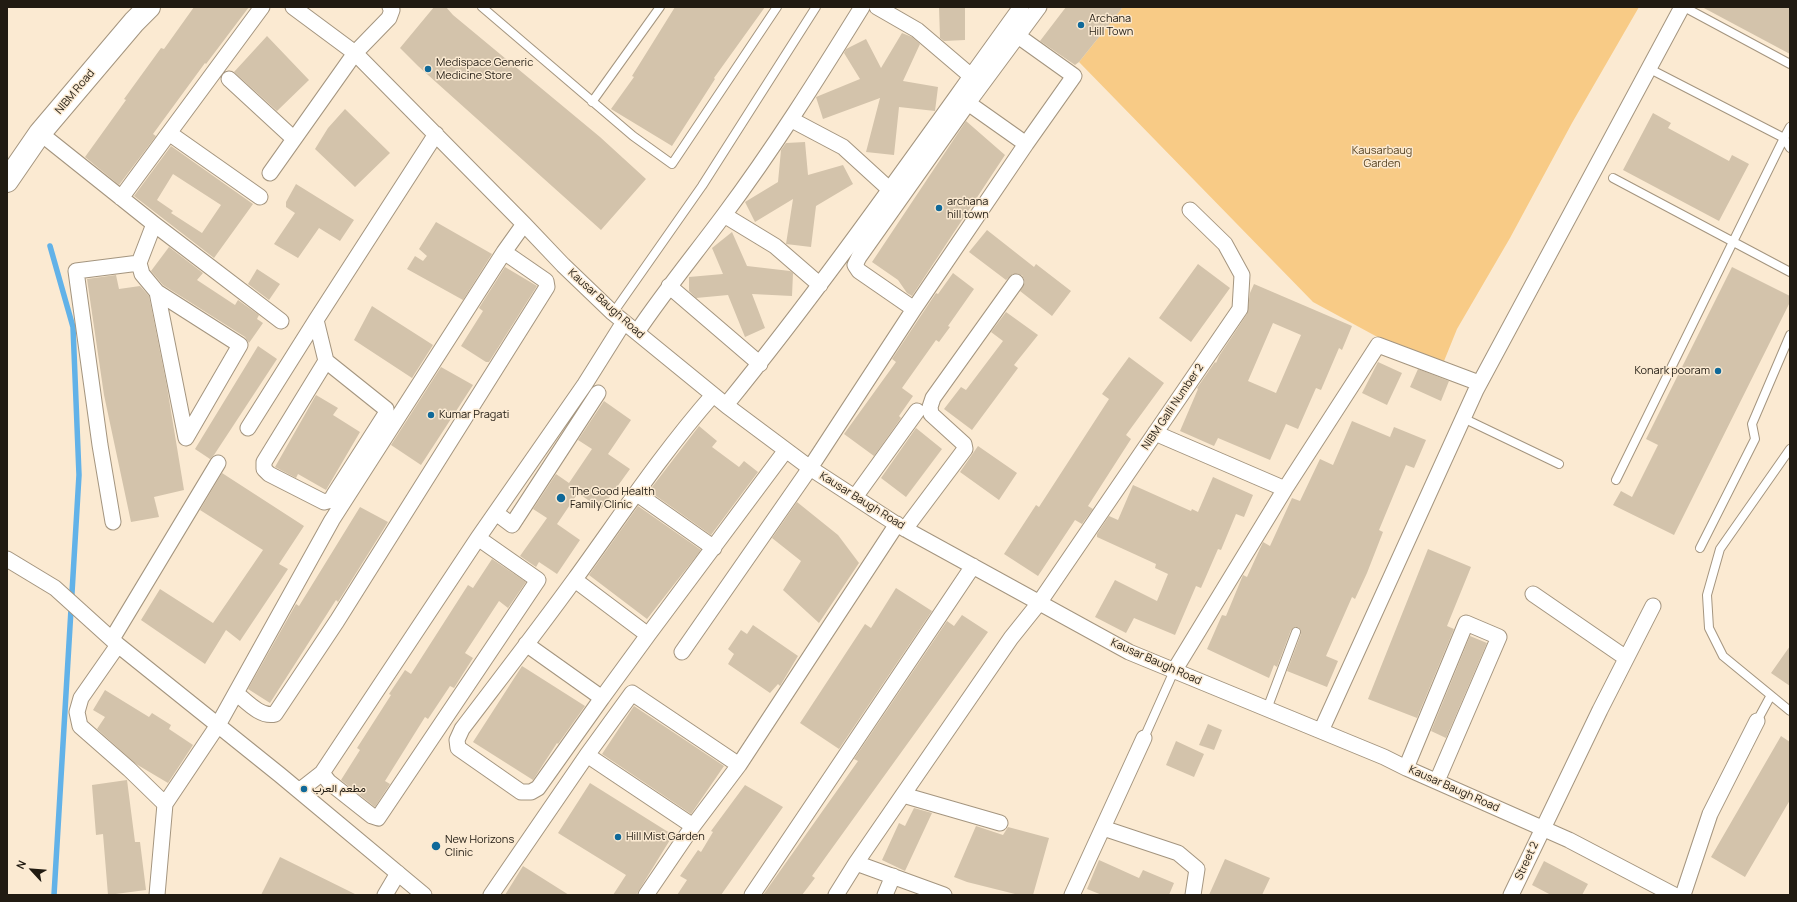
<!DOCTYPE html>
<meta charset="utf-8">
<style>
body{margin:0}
#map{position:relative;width:1797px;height:902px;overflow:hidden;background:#fbead2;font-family:Manrope,sans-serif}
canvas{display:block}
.frame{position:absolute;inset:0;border:8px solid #211b12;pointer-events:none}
.north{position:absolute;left:12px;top:850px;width:40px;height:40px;-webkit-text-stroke:3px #fbead2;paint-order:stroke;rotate:296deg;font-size:11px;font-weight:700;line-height:16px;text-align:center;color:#211b12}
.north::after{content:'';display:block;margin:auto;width:14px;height:18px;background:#211b12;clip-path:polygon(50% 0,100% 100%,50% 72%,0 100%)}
</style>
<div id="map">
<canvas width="1797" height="902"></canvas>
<div class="frame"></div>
<div class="north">N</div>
</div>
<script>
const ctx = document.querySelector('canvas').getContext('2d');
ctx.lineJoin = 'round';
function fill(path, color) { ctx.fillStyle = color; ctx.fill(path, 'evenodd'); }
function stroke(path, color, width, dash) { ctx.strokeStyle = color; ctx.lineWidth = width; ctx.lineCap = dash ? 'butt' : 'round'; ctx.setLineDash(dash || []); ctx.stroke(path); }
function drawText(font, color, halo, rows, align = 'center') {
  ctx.font = font + ' Manrope,Vazirmatn,sans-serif'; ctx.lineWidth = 3; ctx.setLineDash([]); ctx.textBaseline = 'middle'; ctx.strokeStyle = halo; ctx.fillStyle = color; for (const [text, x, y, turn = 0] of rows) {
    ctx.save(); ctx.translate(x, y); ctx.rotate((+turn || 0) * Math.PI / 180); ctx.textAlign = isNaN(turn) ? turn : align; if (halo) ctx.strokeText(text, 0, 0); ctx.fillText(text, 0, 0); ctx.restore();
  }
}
const green = new Path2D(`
 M 1123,7 L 1639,7 L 1572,123 L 1510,238 L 1457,329 L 1440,371 L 1313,302 L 1079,62 Z`);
const stream = new Path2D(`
 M 50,246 L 73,327 L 79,475 L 54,895`);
const building = new Path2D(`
 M 194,7 L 249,7 L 206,64 L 205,63 L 153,134 L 156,136 L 119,185 L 85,157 L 126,100 L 124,99 L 161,48 L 164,49 Z
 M 434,7 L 446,7 L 453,15 L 600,137 L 646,179 L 601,230 L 418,66 L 400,48 Z
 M 675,7 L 765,7 L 714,78 L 715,79 L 672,146 L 611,109 L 634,77 L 632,76 Z
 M 939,7 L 965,7 L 965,40 L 944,41 L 940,38 Z
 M 1066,7 L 1123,7 L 1079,62 L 1075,65 L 1040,41 Z
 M 1702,7 L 1790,7 L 1790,54 Z
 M 902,33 L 912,37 L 920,44 L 903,81 L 938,87 L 935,111 L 899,107 L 894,155 L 866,152 L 880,98 L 823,119 L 816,97 L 860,79 L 844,53 L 846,49 L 866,39 L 881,68 Z
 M 267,36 L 309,80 L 277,111 L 234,72 Z
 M 345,109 L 390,153 L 355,187 L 315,149 L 328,128 Z
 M 1653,113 L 1671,123 L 1668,128 L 1729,161 L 1732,155 L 1749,164 L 1719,221 L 1623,170 Z
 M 966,121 L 1005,155 L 912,296 L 907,293 L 898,280 L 872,262 Z
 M 805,142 L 808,175 L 843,165 L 853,184 L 816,206 L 811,247 L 786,244 L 793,199 L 755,222 L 745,202 L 778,182 L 781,150 L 786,143 Z
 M 171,146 L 253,204 L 214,258 L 134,196 ZM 173,174 L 221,205 L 202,233 L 171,213 L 173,211 L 157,200 Z
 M 296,184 L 354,220 L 340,241 L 319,228 L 298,258 L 274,244 L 295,213 L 286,207 L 286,202 Z
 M 436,222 L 492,254 L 463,300 L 407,269 L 415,256 L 423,261 L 427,256 L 419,249 Z
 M 987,230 L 1034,267 L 1036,264 L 1071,291 L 1052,316 L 1020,291 L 1025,282 L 1022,275 L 1013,274 L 1006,280 L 969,252 Z
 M 732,232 L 747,266 L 790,271 L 793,273 L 792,296 L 752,294 L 765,328 L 745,337 L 728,295 L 696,298 L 689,291 L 689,277 L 723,274 L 712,248 Z
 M 169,247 L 203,273 L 197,280 L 235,305 L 238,300 L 259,315 L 257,319 L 263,323 L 249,343 L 245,337 L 163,285 L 151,271 Z
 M 1198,264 L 1230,288 L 1191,342 L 1159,318 Z
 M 505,267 L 537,286 L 489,362 L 486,362 L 461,346 L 483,311 L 479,308 Z
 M 1732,267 L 1790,296 L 1790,302 L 1674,535 L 1613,505 L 1621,491 L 1632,497 L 1658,445 L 1646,439 Z
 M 257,269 L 280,284 L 269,300 L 248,284 Z
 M 953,273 L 974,289 L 948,326 L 950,327 L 939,342 L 936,340 L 902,388 L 913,396 L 899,416 L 901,418 L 874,456 L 844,434 L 896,362 L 892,359 L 936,293 L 938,294 Z
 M 116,275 L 119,289 L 140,286 L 149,296 L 167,387 L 184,490 L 154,497 L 159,517 L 131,522 L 104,395 L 87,279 Z
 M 1254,284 L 1352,326 L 1342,350 L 1339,348 L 1321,390 L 1316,388 L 1298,429 L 1286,424 L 1270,460 L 1218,438 L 1214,446 L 1180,431 L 1198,389 L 1197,388 L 1215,362 L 1216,363 L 1219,356 L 1247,314 L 1250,293 ZM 1273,323 L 1301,335 L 1276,393 L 1248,381 Z
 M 372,306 L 433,345 L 412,378 L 354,340 Z
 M 1006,312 L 1038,335 L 1014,365 L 1018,368 L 972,430 L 944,409 L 961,387 L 966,390 L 1003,341 L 991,332 Z
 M 258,346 L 277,359 L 214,455 L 210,459 L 195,449 Z
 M 1129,357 L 1164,383 L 1126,435 L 1131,439 L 1088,506 L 1093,509 L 1082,524 L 1075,520 L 1038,576 L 1004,554 L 1036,505 L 1039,507 L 1109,399 L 1102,394 Z
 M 1378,362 L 1402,373 L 1387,405 L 1362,393 Z
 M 441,367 L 473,385 L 421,465 L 391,445 Z
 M 1418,369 L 1449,381 L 1441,401 L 1410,387 Z
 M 316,395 L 338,408 L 333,415 L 360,432 L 326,490 L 298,474 L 296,478 L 275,467 Z
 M 604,401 L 631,420 L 608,454 L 630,469 L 601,509 L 578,493 L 557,524 L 580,540 L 557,574 L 539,562 L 536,567 L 520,556 L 547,518 L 533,509 L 556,474 L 569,483 L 592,449 L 578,440 Z
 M 1352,421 L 1390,437 L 1394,427 L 1426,440 L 1414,468 L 1406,465 L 1379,530 L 1383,532 L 1367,573 L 1355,599 L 1352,597 L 1326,656 L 1338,661 L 1327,687 L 1287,671 L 1301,634 L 1300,629 L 1298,627 L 1291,630 L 1277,667 L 1274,665 L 1269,678 L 1207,649 L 1222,615 L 1226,616 L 1243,575 L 1247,577 L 1263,542 L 1270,546 L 1292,498 L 1300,501 L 1320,459 L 1333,465 Z
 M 699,426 L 717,441 L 712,447 L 739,467 L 744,461 L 758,472 L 711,535 L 649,491 Z
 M 916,428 L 942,449 L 906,497 L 881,478 Z
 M 978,446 L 1017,473 L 999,500 L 960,472 Z
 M 222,473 L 304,526 L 279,564 L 288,569 L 240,641 L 226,630 L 205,664 L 141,620 L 160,589 L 213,623 L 263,550 L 200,510 Z
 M 1213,477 L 1253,495 L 1244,517 L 1236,514 L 1221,550 L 1218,549 L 1201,588 L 1196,586 L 1175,635 L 1134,618 L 1126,633 L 1095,617 L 1115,580 L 1157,601 L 1168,574 L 1155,568 L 1156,564 L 1097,537 L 1097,534 L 1109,516 L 1118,520 L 1133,485 L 1191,511 L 1192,509 L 1198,512 Z
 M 797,502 L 838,535 L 859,563 L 819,623 L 783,590 L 801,561 L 772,538 Z
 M 638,506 L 701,550 L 647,619 L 589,575 Z
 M 360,507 L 388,522 L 338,602 L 336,600 L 270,703 L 248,689 L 296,604 L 299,606 Z
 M 1428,549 L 1471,567 L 1447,626 L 1454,629 L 1417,718 L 1368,699 Z
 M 492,559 L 526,582 L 508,608 L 499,601 L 465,653 L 473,658 L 454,688 L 450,686 L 428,719 L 425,717 L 385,781 L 390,784 L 375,807 L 341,780 L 360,750 L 357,748 L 391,695 L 389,694 L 405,670 L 411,674 L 468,585 L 473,588 Z
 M 896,588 L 932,611 L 839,749 L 800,723 L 865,624 L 871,628 Z
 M 962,615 L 988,632 L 812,876 L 815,878 L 802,895 L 763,895 L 858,761 L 854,759 L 947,621 L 954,626 Z
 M 753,625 L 798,656 L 780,686 L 778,684 L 770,693 L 728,664 L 734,654 L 728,649 L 741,630 L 747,634 Z
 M 1470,636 L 1487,643 L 1446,738 L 1431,731 Z
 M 1790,646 L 1790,686 L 1771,673 Z
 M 522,666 L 585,706 L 558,744 L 557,743 L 533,780 L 473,742 Z
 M 105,690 L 149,717 L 152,713 L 171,725 L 169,729 L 193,745 L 168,783 L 136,764 L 97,729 L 105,717 L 93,710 Z
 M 634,706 L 724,766 L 691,814 L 602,754 Z
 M 1208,724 L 1222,730 L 1214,750 L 1199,745 Z
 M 1781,736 L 1790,742 L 1790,800 L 1745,877 L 1711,857 Z
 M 1176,741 L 1204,754 L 1194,777 L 1166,765 Z
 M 127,780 L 135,842 L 140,842 L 146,890 L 108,895 L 103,834 L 96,835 L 92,785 Z
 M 590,783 L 673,835 L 636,895 L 613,895 L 626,875 L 558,833 Z
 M 745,785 L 783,807 L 721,895 L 677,895 L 687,880 L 680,876 L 698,850 L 701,852 L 713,832 L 711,831 Z
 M 914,808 L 932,813 L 905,871 L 882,860 L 899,823 L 905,826 Z
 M 976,826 L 1003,835 L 1008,827 L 1049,838 L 1033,895 L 1019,895 L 967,882 L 954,877 Z
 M 280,857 L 357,895 L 261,895 Z
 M 1225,859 L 1270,878 L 1262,895 L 1209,895 Z
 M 1099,860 L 1139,878 L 1143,870 L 1174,883 L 1169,895 L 1102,895 L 1087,889 Z
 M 1544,861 L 1588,884 L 1582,895 L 1551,895 L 1532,885 Z
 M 523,866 L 569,895 L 505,895 Z`);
const lane = new Path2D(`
 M 482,7 L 633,136 L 672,164 L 777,7
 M 1684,7 L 1790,64
 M 592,102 L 660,7
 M 1790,127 L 1784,138 L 1790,148
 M 1613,178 L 1790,272
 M 613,313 L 702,186 L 816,7
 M 1463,418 L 1559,464
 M 1790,449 L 1720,549 L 1707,595 L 1709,628 L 1723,656 L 1790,711
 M 1616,480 L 1784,138 L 1648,68
 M 1700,548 L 1755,439 L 1752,424 L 1790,335
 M 1267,709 L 1296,632
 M 1757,721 L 1770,697
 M 1144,738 L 1174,671`);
const street = new Path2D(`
 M 293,7 L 355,53 L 524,224 L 563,265 L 613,313 L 727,406 L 810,468 L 896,524 L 1129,652 L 1384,757 L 1406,768 L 1569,840 L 1674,895
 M 877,7 L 917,30 L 971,76
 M 1018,36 L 1074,76 L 1026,144
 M 229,79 L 293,138
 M 792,120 L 843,147 L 889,189
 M 40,133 L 154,224 L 281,321
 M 169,133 L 260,197
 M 270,173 L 355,53 L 389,18 L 392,10 L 390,7
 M 121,198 L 262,7
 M 724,215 L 775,246 L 820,285
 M 154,224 L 139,263 L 142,274 L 157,292 L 186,438 L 240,345 L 157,292
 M 669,286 L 760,364
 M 914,309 L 859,271 L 855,265 L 859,257 L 968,103
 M 316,320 L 326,361 L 264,462 L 264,469 L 269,474 L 324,502 L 331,500 L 335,493 L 385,415 L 386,409 L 326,361
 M 637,332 C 664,292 695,254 724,215 C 774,148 818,78 862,7
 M 726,405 C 830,277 924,141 1021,7
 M 248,428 L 316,320 L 436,134
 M 1155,433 L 1285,489
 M 636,493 L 714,548
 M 855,497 L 917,411
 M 496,513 L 512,525 L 598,393
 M 113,522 L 100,445 L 76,271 L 139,263
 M 905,529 L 965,449 L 964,444 L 931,414 L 930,407 L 933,398 L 1016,282
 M 7,559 L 55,588 L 118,645 L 280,775 L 424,895
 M 575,580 L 648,635 L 602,698
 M 1533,594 L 1626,658
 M 648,635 L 786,450
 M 112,639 L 218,463
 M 526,644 L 602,698 L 538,788 L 531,792 L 521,792 L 458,748 L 457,740 L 462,729 C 500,679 538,630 575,579 C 620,517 662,453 713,395
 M 118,645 L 81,698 L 77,712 L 80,726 L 129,769 L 165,804
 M 682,652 L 810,468 L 914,309 L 1026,144 L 968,103 L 1039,7
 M 1174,671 L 1285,489 L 1378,345 L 1479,383
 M 236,693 C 246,701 261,718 275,714 L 337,621 L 547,287 L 546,281 L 504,252 L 524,224
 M 1321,731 L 1476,390 L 1682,7
 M 587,755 L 693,826
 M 1406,768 L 1466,623 L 1499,637 L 1437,781
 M 322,773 L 329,782 L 372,816 L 378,818 L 538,580 L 478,538
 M 299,791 L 322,773 L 478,538 L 585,384 L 624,322
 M 903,795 L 1000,823
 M 1103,828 L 1178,853 L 1197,869 L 1193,895
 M 856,863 L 944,895
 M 157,895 L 165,804 L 218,725 L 332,520 L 504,252
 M 385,895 L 398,873
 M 491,895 L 587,755 L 632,693 L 739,765
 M 646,895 L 693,826 L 739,765 L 897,524
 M 752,895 L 973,566
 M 836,895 L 856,863 L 1011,638 L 1039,603 L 1240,309 L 1242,275 L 1225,244 L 1190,210
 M 885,895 L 893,876
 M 1072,895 L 1144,738
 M 1511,895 L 1600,710 L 1653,606
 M 1683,895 L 1710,814 L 1757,721`);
const secondary = new Path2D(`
 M 7,181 L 40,133 L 134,22 L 149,7`);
const markers = [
 [1081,25,4,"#106999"],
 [428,69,4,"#106999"],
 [939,208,4,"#106999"],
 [1718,371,4,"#106999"],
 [431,415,4,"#106999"],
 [561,498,5,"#106999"],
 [304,789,4,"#106999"],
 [618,837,4,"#106999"],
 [436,846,5,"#106999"]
];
const poiNames = [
 ["Archana",1089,19],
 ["Hill Town",1089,32],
 ["Medispace Generic",436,63],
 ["Medicine Store",436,76],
 ["archana",947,202],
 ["hill town",947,215],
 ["Konark pooram",1710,371,"right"],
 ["Kumar Pragati",439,415],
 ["The Good Health",570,492],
 ["Family Clinic",570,505],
 ["مطعم العرب",312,789],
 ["Hill Mist Garden",626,837],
 ["New Horizons",445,840],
 ["Clinic",445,853]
];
const streetNames = [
 ["NIBM Road",75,92,-50],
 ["Kausar Baugh Road",606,304,42],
 ["NIBM Galli Number 2",1173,407,-56],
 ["Kausar Baugh Road",862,501,32],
 ["Kausar Baugh Road",1156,662,24],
 ["Kausar Baugh Road",1454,789,24],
 ["Street 2",1527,861,-65]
];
const parkNames = [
 ["Kausarbaug",1382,151],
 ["Garden",1382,164]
];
fill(green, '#f8cb86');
stroke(stream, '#62b2e8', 5.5);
fill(building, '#d3c3ab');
stroke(lane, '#a4957f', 10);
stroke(street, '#a4957f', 17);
stroke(secondary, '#a4957f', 24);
stroke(lane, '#fff', 8);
stroke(street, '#fff', 15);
stroke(secondary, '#fff', 22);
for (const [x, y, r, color] of markers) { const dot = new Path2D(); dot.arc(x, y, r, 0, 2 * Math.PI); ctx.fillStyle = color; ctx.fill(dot); stroke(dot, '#fbead2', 1.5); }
drawText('11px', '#211b12', '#fbead2', poiNames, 'left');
drawText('11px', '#211b12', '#fbead2', streetNames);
drawText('11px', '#574221', '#fbead2', parkNames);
</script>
